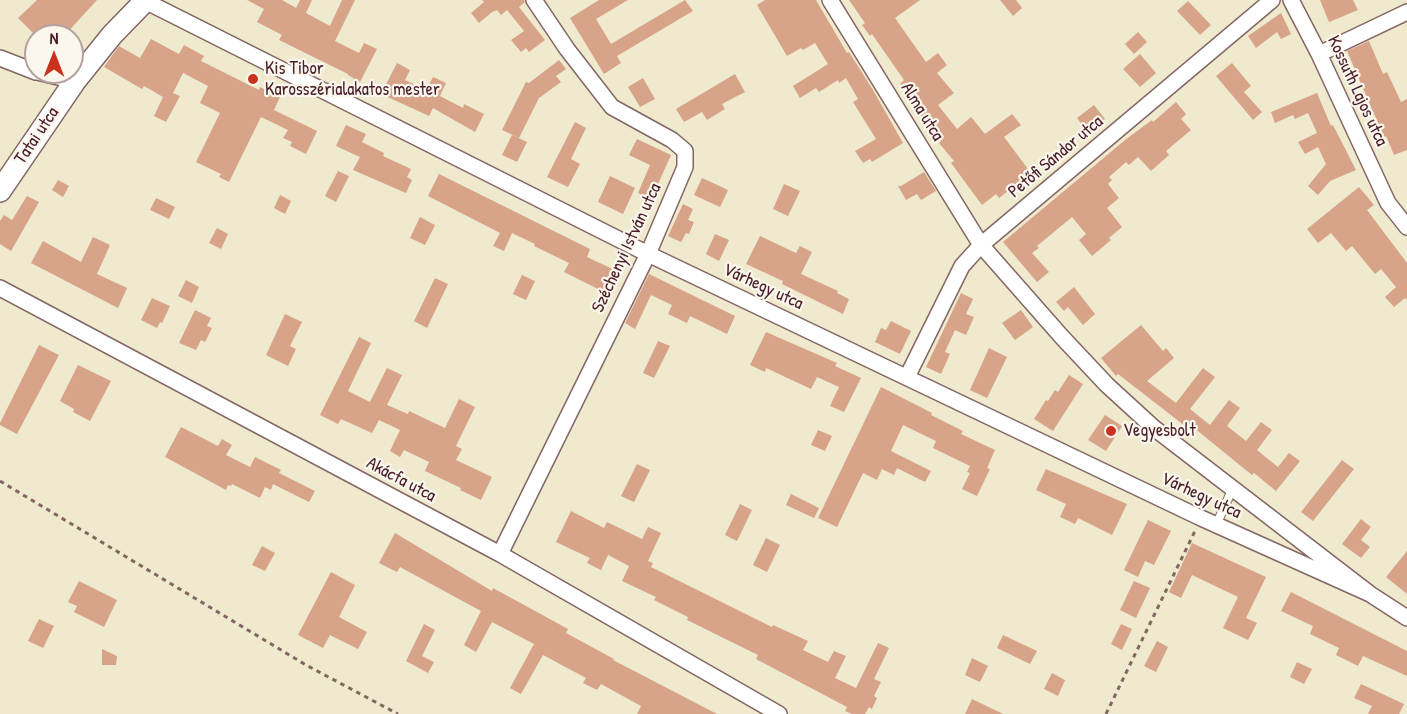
<!DOCTYPE html>
<meta charset="utf-8">
<style>
body{margin:0}
#map{position:relative;width:1407px;height:714px;overflow:hidden;background:#efe9ce;font-family:"Patrick Hand",sans-serif}
canvas{display:block}
.north{position:absolute;left:24px;top:24px;width:60px;height:60px;box-sizing:border-box;background:#fbf7ec;border:2px solid #b4a19f;border-radius:50%;rotate:0deg;font-size:16px;font-weight:700;line-height:24px;text-align:center;color:#4a1f2b}
.north::after{content:'';display:block;margin:auto;width:21px;height:27px;background:#c8321e;clip-path:polygon(50% 0,100% 100%,50% 72%,0 100%)}
</style>
<div id="map">
<canvas width="1407" height="714"></canvas>
<div class="north">N</div>
</div>
<script>
const ctx = document.querySelector('canvas').getContext('2d');
ctx.lineJoin = 'round';
function fill(path, color) { ctx.fillStyle = color; ctx.fill(path, 'evenodd'); }
function stroke(path, color, width, dash) { ctx.strokeStyle = color; ctx.lineWidth = width; ctx.lineCap = dash ? 'butt' : 'round'; ctx.setLineDash(dash || []); ctx.stroke(path); }
function drawText(font, color, halo, rows, align = 'center') {
  ctx.font = font + ' "Patrick Hand",sans-serif'; ctx.lineWidth = 4.5; ctx.setLineDash([]); ctx.textBaseline = 'middle'; ctx.strokeStyle = halo; ctx.fillStyle = color; for (const [text, x, y, turn = 0] of rows) {
    ctx.save(); ctx.translate(x, y); ctx.rotate((+turn || 0) * Math.PI / 180); ctx.textAlign = isNaN(turn) ? turn : align; if (halo) ctx.strokeText(text, 0, 0); ctx.fillText(text, 0, 0); ctx.restore();
  }
}
const building = new Path2D(`
 M 37,0 L 97,0 L 64,36 L 36,36 L 18,18 Z
 M 247,0 L 282,0 L 296,8 L 300,0 L 312,0 L 306,13 L 330,26 L 342,0 L 355,0 L 335,41 L 359,53 L 364,43 L 377,49 L 360,82 L 348,75 L 348,74 L 279,40 L 282,35 L 257,22 L 264,9 Z
 M 482,0 L 524,0 L 525,2 L 519,7 L 545,40 L 529,52 L 526,48 L 521,52 L 511,40 L 524,31 L 507,10 L 501,15 L 497,10 L 492,12 L 479,23 L 471,13 L 484,2 Z
 M 599,0 L 628,0 L 596,19 L 611,44 L 685,0 L 693,11 L 617,56 L 621,63 L 604,74 L 570,18 Z
 M 765,0 L 816,0 L 847,53 L 849,52 L 873,90 L 903,143 L 872,162 L 870,159 L 863,163 L 855,151 L 876,139 L 853,102 L 858,99 L 846,78 L 839,83 L 838,80 L 819,92 L 816,88 L 800,98 L 793,86 L 828,64 L 815,43 L 803,50 L 801,48 L 787,56 L 757,5 Z
 M 849,0 L 920,0 L 895,18 L 926,62 L 938,53 L 947,65 L 937,73 L 954,93 L 938,105 L 957,129 L 971,117 L 985,134 L 1012,114 L 1021,125 L 1004,137 L 1034,177 L 1019,189 L 1016,185 L 999,198 L 996,194 L 982,205 L 951,163 L 954,161 L 939,143 L 941,141 L 915,109 L 918,106 L 900,84 L 904,80 L 872,34 L 870,36 L 862,25 L 865,23 Z
 M 1000,0 L 1016,0 L 1022,8 L 1013,16 Z
 M 1320,0 L 1353,0 L 1358,10 L 1329,22 Z
 M 1188,1 L 1211,25 L 1200,35 L 1177,11 Z
 M 1281,13 L 1291,34 L 1281,39 L 1277,32 L 1256,48 L 1248,36 Z
 M 1138,32 L 1147,42 L 1134,54 L 1125,44 Z
 M 151,39 L 179,54 L 184,45 L 204,56 L 201,61 L 259,90 L 260,87 L 280,97 L 274,110 L 317,131 L 306,154 L 290,146 L 292,142 L 283,138 L 288,130 L 261,117 L 229,182 L 219,177 L 221,174 L 196,162 L 220,113 L 200,103 L 208,86 L 183,73 L 173,93 L 180,96 L 166,122 L 154,116 L 163,97 L 144,86 L 142,89 L 104,67 L 119,46 L 140,58 Z
 M 1369,41 L 1383,74 L 1387,72 L 1401,102 L 1407,99 L 1407,150 L 1394,155 L 1386,136 L 1384,137 L 1347,51 Z
 M 1140,54 L 1156,73 L 1140,87 L 1123,69 Z
 M 559,60 L 566,69 L 556,76 L 561,82 L 539,98 L 519,138 L 502,130 L 526,82 L 529,83 Z
 M 397,63 L 410,70 L 405,80 L 426,90 L 433,77 L 446,83 L 440,96 L 463,108 L 464,104 L 484,114 L 475,132 L 433,108 L 429,116 L 381,94 Z
 M 1232,63 L 1251,86 L 1244,92 L 1262,112 L 1253,120 L 1216,76 Z
 M 735,74 L 745,92 L 722,104 L 725,109 L 707,120 L 702,112 L 684,122 L 676,109 Z
 M 643,78 L 655,99 L 640,107 L 628,87 Z
 M 1317,93 L 1331,126 L 1333,125 L 1356,170 L 1330,181 L 1318,195 L 1308,186 L 1326,164 L 1318,147 L 1305,154 L 1298,142 L 1317,133 L 1308,113 L 1295,119 L 1293,115 L 1275,123 L 1271,112 Z
 M 1176,102 L 1186,114 L 1181,119 L 1191,130 L 1166,151 L 1169,155 L 1151,171 L 1138,157 L 1129,165 L 1126,162 L 1109,177 L 1112,180 L 1108,184 L 1119,198 L 1107,208 L 1122,227 L 1109,238 L 1111,240 L 1092,256 L 1079,240 L 1086,234 L 1072,217 L 1037,246 L 1039,248 L 1032,253 L 1049,272 L 1037,282 L 1003,242 L 1125,140 L 1152,120 L 1153,122 Z
 M 1094,105 L 1105,119 L 1087,132 L 1077,118 Z
 M 575,122 L 586,128 L 571,159 L 580,164 L 568,187 L 547,177 Z
 M 346,125 L 366,134 L 362,142 L 384,153 L 383,156 L 411,169 L 407,177 L 412,180 L 406,193 L 353,170 L 360,157 L 336,146 Z
 M 512,135 L 527,142 L 517,162 L 502,155 Z
 M 637,139 L 671,155 L 658,184 L 661,185 L 654,200 L 638,193 L 650,165 L 629,155 Z
 M 338,171 L 349,176 L 336,202 L 325,196 Z
 M 924,172 L 936,191 L 921,200 L 917,194 L 906,200 L 898,186 L 901,186 Z
 M 439,174 L 590,249 L 587,257 L 617,271 L 606,293 L 564,272 L 569,263 L 534,246 L 535,244 L 512,233 L 504,251 L 493,246 L 500,233 L 428,196 Z
 M 610,176 L 635,188 L 623,214 L 598,202 Z
 M 702,178 L 728,190 L 720,207 L 694,195 Z
 M 58,180 L 69,186 L 63,197 L 52,190 Z
 M 784,184 L 800,191 L 788,216 L 773,209 Z
 M 1359,187 L 1374,205 L 1367,210 L 1407,263 L 1407,300 L 1405,298 L 1394,307 L 1385,297 L 1396,287 L 1381,269 L 1375,274 L 1352,246 L 1346,251 L 1331,233 L 1318,243 L 1307,229 Z
 M 280,195 L 291,201 L 285,214 L 274,208 Z
 M 27,196 L 39,202 L 11,251 L 0,244 L 0,221 L 4,215 L 12,220 Z
 M 156,198 L 175,207 L 169,219 L 150,210 Z
 M 683,204 L 693,209 L 688,220 L 694,222 L 689,234 L 686,233 L 681,242 L 668,236 Z
 M 420,217 L 435,225 L 425,245 L 410,238 Z
 M 217,228 L 228,234 L 221,249 L 209,243 Z
 M 715,234 L 729,240 L 719,261 L 706,254 Z
 M 760,236 L 796,253 L 800,246 L 812,252 L 801,274 L 838,291 L 837,293 L 849,299 L 843,314 L 782,284 L 783,281 L 746,264 Z
 M 93,237 L 110,245 L 97,274 L 127,288 L 118,308 L 31,263 L 43,241 L 81,262 Z
 M 649,274 L 735,316 L 727,334 L 690,316 L 687,323 L 668,314 L 672,305 L 651,295 L 635,329 L 625,323 Z
 M 522,275 L 535,281 L 526,300 L 513,294 Z
 M 435,278 L 448,284 L 427,328 L 414,321 Z
 M 186,280 L 199,287 L 192,303 L 178,296 Z
 M 1074,287 L 1095,314 L 1083,325 L 1068,307 L 1064,311 L 1056,302 Z
 M 961,293 L 973,299 L 966,314 L 974,317 L 966,335 L 955,330 L 945,352 L 950,354 L 941,374 L 926,367 Z
 M 152,298 L 170,306 L 162,323 L 160,322 L 157,328 L 141,320 Z
 M 195,310 L 211,318 L 207,326 L 212,328 L 205,342 L 201,340 L 196,350 L 179,343 Z
 M 1021,310 L 1033,327 L 1015,340 L 1002,323 Z
 M 285,314 L 302,322 L 290,346 L 296,349 L 288,366 L 266,355 Z
 M 891,321 L 911,331 L 900,354 L 875,342 L 881,328 L 886,330 Z
 M 1141,325 L 1163,351 L 1166,348 L 1174,358 L 1147,381 L 1176,403 L 1203,368 L 1215,377 L 1190,409 L 1210,425 L 1229,400 L 1240,408 L 1227,426 L 1246,441 L 1261,422 L 1272,430 L 1257,450 L 1278,467 L 1289,453 L 1300,461 L 1276,491 L 1254,473 L 1252,475 L 1188,423 L 1185,426 L 1118,374 L 1116,376 L 1101,358 Z
 M 766,332 L 837,363 L 835,366 L 861,378 L 844,412 L 830,406 L 839,387 L 817,377 L 811,389 L 766,368 L 765,372 L 750,365 Z
 M 359,337 L 371,343 L 348,391 L 370,402 L 387,368 L 402,375 L 387,405 L 408,414 L 409,411 L 445,428 L 459,399 L 475,407 L 456,446 L 462,449 L 456,460 L 492,477 L 481,500 L 460,490 L 461,488 L 425,471 L 429,462 L 404,450 L 400,457 L 390,451 L 400,430 L 379,420 L 372,433 L 341,419 L 338,424 L 320,415 Z
 M 658,341 L 670,346 L 654,378 L 643,373 Z
 M 39,345 L 59,355 L 17,434 L 0,425 L 0,423 Z
 M 989,348 L 1007,357 L 987,398 L 970,390 Z
 M 78,365 L 111,381 L 90,421 L 73,412 L 74,409 L 60,401 Z
 M 1069,375 L 1083,384 L 1053,431 L 1034,419 L 1046,400 L 1048,401 L 1055,390 L 1058,392 Z
 M 881,387 L 932,413 L 931,415 L 963,431 L 961,434 L 995,450 L 987,468 L 990,469 L 977,496 L 962,489 L 970,473 L 967,472 L 970,466 L 933,448 L 936,441 L 903,425 L 891,451 L 931,471 L 925,482 L 897,468 L 894,475 L 882,469 L 877,480 L 863,473 L 837,527 L 818,518 Z
 M 1105,415 L 1122,426 L 1106,451 L 1088,440 Z
 M 181,427 L 218,446 L 222,439 L 232,445 L 226,455 L 250,467 L 255,457 L 281,470 L 279,473 L 315,491 L 309,502 L 273,484 L 271,490 L 265,487 L 260,498 L 232,484 L 231,486 L 228,485 L 226,490 L 165,457 Z
 M 818,430 L 832,436 L 825,451 L 811,445 Z
 M 1342,460 L 1354,469 L 1313,521 L 1301,512 Z
 M 637,464 L 650,470 L 634,502 L 621,496 Z
 M 1046,469 L 1127,504 L 1112,535 L 1078,518 L 1075,524 L 1060,517 L 1066,504 L 1036,490 Z
 M 791,494 L 819,508 L 814,518 L 786,505 Z
 M 740,504 L 752,510 L 737,541 L 725,535 Z
 M 571,511 L 604,528 L 607,522 L 642,539 L 648,527 L 661,533 L 648,561 L 653,563 L 651,567 L 772,627 L 773,625 L 808,641 L 803,650 L 828,662 L 834,651 L 846,656 L 835,678 L 856,688 L 878,643 L 889,648 L 874,679 L 881,682 L 874,696 L 877,698 L 872,709 L 869,707 L 865,714 L 852,714 L 845,711 L 847,707 L 756,659 L 758,655 L 687,620 L 688,617 L 654,600 L 656,597 L 622,581 L 629,566 L 608,555 L 601,570 L 587,563 L 590,558 L 556,542 Z
 M 1361,519 L 1371,527 L 1361,540 L 1370,547 L 1361,558 L 1342,544 Z
 M 1148,520 L 1171,531 L 1154,565 L 1145,561 L 1138,577 L 1124,570 Z
 M 395,533 L 492,591 L 493,588 L 568,629 L 566,633 L 614,659 L 613,660 L 717,714 L 637,714 L 641,706 L 601,684 L 597,690 L 583,683 L 586,678 L 543,655 L 521,694 L 510,688 L 534,644 L 492,622 L 476,652 L 464,645 L 481,611 L 400,567 L 397,572 L 379,563 Z
 M 766,538 L 780,545 L 767,572 L 753,565 Z
 M 1192,543 L 1266,577 L 1246,618 L 1257,623 L 1248,640 L 1223,628 L 1238,597 L 1192,575 L 1181,598 L 1169,592 Z
 M 262,546 L 275,553 L 265,571 L 252,565 Z
 M 1407,551 L 1407,594 L 1386,577 Z
 M 331,572 L 355,585 L 339,617 L 367,632 L 358,649 L 330,635 L 323,648 L 298,635 Z
 M 79,581 L 117,600 L 104,627 L 74,612 L 77,606 L 68,602 Z
 M 1134,581 L 1150,588 L 1136,618 L 1120,610 Z
 M 1291,592 L 1407,651 L 1407,676 L 1363,656 L 1358,666 L 1336,655 L 1339,648 L 1310,634 L 1313,626 L 1281,611 Z
 M 39,619 L 54,626 L 43,648 L 28,641 Z
 M 424,624 L 435,630 L 422,656 L 434,662 L 428,673 L 406,661 Z
 M 1121,624 L 1132,629 L 1122,650 L 1111,644 Z
 M 1003,635 L 1037,651 L 1030,664 L 997,648 Z
 M 1157,641 L 1168,647 L 1156,672 L 1144,666 Z
 M 102,649 L 117,656 L 116,665 L 102,665 Z
 M 972,658 L 988,666 L 980,682 L 965,675 Z
 M 1297,662 L 1312,669 L 1304,684 L 1290,677 Z
 M 1052,673 L 1065,680 L 1058,696 L 1044,689 Z
 M 1361,684 L 1404,704 L 1399,714 L 1368,714 L 1372,706 L 1354,698 Z
 M 972,699 L 1003,714 L 965,714 Z`);
const path = new Path2D(`
 M 0,481 L 306,665 L 398,714
 M 1106,714 L 1195,531`);
const lane = new Path2D(`
 M 1216,525 L 1233,488`);
const street = new Path2D(`
 M 830,0 L 981,245 L 1061,336 L 1107,385 L 1154,428 L 1370,594 L 1407,618
 M 1291,0 L 1319,54 L 1388,203 L 1407,227
 M 145,1 L 648,254 L 1201,518 L 1370,594
 M 1319,54 L 1407,12
 M 0,58 L 36,72
 M 37,72 L 75,81
 M 0,288 L 500,554 L 779,714
 M 907,377 L 962,266 L 981,245 L 1272,0
 M 500,554 L 648,254 L 685,167 L 685,151 L 672,140 L 612,107 L 567,49 L 534,0`);
const secondary = new Path2D(`
 M 0,191 L 75,81 L 112,35 L 146,0`);
const markers = [
 [253,79,6,"#c8321e"],
 [1111,431,6,"#c8321e"]
];
const poiNames = [
 ["Kis Tibor",265,69],
 ["Karosszérialakatos mester",265,90],
 ["Vegyesbolt",1123,431]
];
const streetNames = [
 ["Kossuth Lajos utca",1357,91,65],
 ["Alma utca",922,112,58],
 ["Tatai utca",37,136,-56],
 ["Petőfi Sándor utca",1056,157,-40],
 ["Széchenyi István utca",627,248,-65],
 ["Várhegy utca",763,287,25],
 ["Akácfa utca",401,480,28],
 ["Várhegy utca",1201,496,25]
];
fill(building, '#d7a389');
stroke(lane, '#846664', 10);
stroke(street, '#846664', 18);
stroke(secondary, '#846664', 24);
stroke(path, '#846664', 3, [4.5, 4.5]);
stroke(lane, '#fff', 8);
stroke(street, '#fff', 15);
stroke(secondary, '#fff', 21);
for (const [x, y, r, color] of markers) { const dot = new Path2D(); dot.arc(x, y, r, 0, 2 * Math.PI); ctx.fillStyle = color; ctx.fill(dot); stroke(dot, '#fbf7ec', 2); }
drawText('18px', '#4a1f2b', '#fbf7ec', poiNames, 'left');
drawText('18px', '#4a1f2b', '#fbf7ec', streetNames);
</script>
